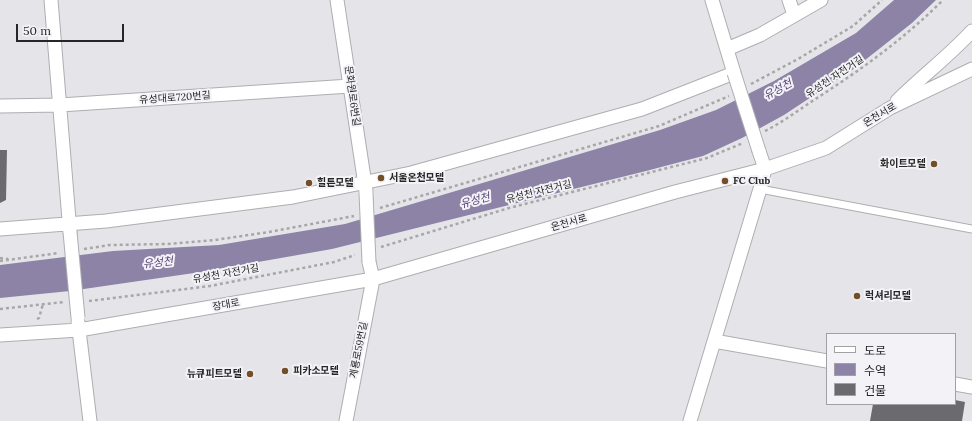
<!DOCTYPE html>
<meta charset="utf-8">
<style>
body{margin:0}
#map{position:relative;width:972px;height:421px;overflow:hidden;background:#e5e5e9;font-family:Lora,"Noto Sans KR",serif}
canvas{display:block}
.legend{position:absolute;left:826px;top:333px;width:130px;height:72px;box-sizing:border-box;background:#f3f2f6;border:1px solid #a1a0a3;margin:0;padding:5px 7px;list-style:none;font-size:12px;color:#262627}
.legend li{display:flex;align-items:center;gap:8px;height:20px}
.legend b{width:20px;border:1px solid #a1a0a3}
.scale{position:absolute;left:16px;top:24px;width:108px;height:18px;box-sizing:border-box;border:2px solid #262627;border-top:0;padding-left:5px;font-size:12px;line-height:14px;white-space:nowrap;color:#262627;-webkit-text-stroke:3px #f3f2f6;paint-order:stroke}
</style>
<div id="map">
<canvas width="972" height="421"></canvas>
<ul class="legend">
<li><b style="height:5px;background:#fff"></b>도로</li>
<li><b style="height:11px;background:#8c83a6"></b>수역</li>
<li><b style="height:11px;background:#6b6a6e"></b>건물</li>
</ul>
<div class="scale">50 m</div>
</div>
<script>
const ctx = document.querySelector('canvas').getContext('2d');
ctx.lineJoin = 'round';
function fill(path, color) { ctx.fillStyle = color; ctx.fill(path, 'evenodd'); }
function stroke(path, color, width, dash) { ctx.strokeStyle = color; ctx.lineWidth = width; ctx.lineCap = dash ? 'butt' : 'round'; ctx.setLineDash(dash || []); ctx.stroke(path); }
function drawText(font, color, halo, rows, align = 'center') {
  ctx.font = font + ' Lora,"Noto Sans KR",serif'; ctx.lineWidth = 4; ctx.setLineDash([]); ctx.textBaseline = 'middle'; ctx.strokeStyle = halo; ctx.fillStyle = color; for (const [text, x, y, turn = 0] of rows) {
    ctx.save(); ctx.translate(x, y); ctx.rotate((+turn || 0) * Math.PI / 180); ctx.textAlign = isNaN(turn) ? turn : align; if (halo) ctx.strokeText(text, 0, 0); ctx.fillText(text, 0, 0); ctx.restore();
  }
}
const water = new Path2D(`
 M 894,0 L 936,0 L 912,23 L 855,68 L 784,115 L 742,138 L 703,156 L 646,171 L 332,249 L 201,272 L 70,291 L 0,298 L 0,265 L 113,251 L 219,245 L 345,224 L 660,130 L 716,110 L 774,81 L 856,33 Z`);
const building = new Path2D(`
 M 0,150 L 7,150 L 6,200 L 0,203 Z
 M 955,400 L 965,402 L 962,421 L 870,421 L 873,404 L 955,404 Z`);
const path = new Path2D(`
 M 751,84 L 798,59 L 853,26 L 882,0
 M 765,131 C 783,122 800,109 817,98 C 862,69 905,38 943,0
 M 380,208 L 659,126 L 729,96
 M 381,247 L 509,208 L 707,158 L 743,143
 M 84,249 L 110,245 L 167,244 L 215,240 L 269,232 L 354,216
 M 0,258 L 8,259
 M 0,261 L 59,253
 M 89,301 L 210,286 L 334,262 L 355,255
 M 0,309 L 64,302
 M 37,319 L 39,318 L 43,304`);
const service = new Path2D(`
 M 760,189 L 972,229`);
const minor = new Path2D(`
 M 51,0 L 70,232
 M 337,0 L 366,191
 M 789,0 L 794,15
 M 727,49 L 760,35 L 821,0
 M 897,101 C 921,77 949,56 972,31
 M 0,106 L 60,105 L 350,86
 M 0,229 L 106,221 L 293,197 L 411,173 L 642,109 L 734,73 L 712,0
 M 78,322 L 90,421
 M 0,335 L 79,330 L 373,279 L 675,192 L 765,169 L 826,148 L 890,108 L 972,69
 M 714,341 L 827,361
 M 955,384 L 972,387
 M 346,421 L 373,279 L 369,262
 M 690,421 L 760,189 L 765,169 L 759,151`);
const minorBridge = new Path2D(`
 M 734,73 L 759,151
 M 366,193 L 369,262
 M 70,232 L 78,318`);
const markers = [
 [934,164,4,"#734f29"],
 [381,178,4,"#734f29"],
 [725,181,4,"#734f29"],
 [309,183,4,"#734f29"],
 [857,296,4,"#734f29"],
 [285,371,4,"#734f29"],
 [250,374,4,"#734f29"]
];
const streetNames = [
 ["유성천 자전거길",835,77,-34],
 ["문화원로6번길",352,96,82],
 ["유성대로720번길",175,98,-4],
 ["온천서로",880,115,-31],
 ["유성천 자전거길",539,192,-14],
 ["온천서로",569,223,-16],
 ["유성천 자전거길",226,274,-10],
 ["장대로",226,305,-10],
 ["계룡로59번길",359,350,-79]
];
const poiNames = [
 ["화이트모텔",926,164,"right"],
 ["서울온천모텔",389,178],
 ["FC Club",733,181],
 ["힐튼모텔",317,183],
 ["럭셔리모텔",865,296],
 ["피카소모텔",293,371],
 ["뉴큐피트모텔",242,374,"right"]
];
const waterNames = [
 ["유성천",778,90,-29],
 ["유성천",475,201,-15],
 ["유성천",158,263,-6]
];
fill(water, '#8c83a6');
fill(building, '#6b6a6e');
stroke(service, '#aeadb1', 9);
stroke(minor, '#aeadb1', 15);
stroke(path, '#a7a7aa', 2.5, [3, 3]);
stroke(service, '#fff', 7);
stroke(minor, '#fff', 13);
stroke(minorBridge, '#aeadb1', 15, []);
stroke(minorBridge, '#fff', 13);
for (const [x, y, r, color] of markers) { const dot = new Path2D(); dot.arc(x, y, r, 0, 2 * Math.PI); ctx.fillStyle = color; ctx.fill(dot); stroke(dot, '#f3f2f6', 1.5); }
drawText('10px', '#262627', '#f3f2f6', streetNames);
drawText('bold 10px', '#262627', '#f3f2f6', poiNames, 'left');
drawText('italic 11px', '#56467a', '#f3f2f6', waterNames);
</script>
